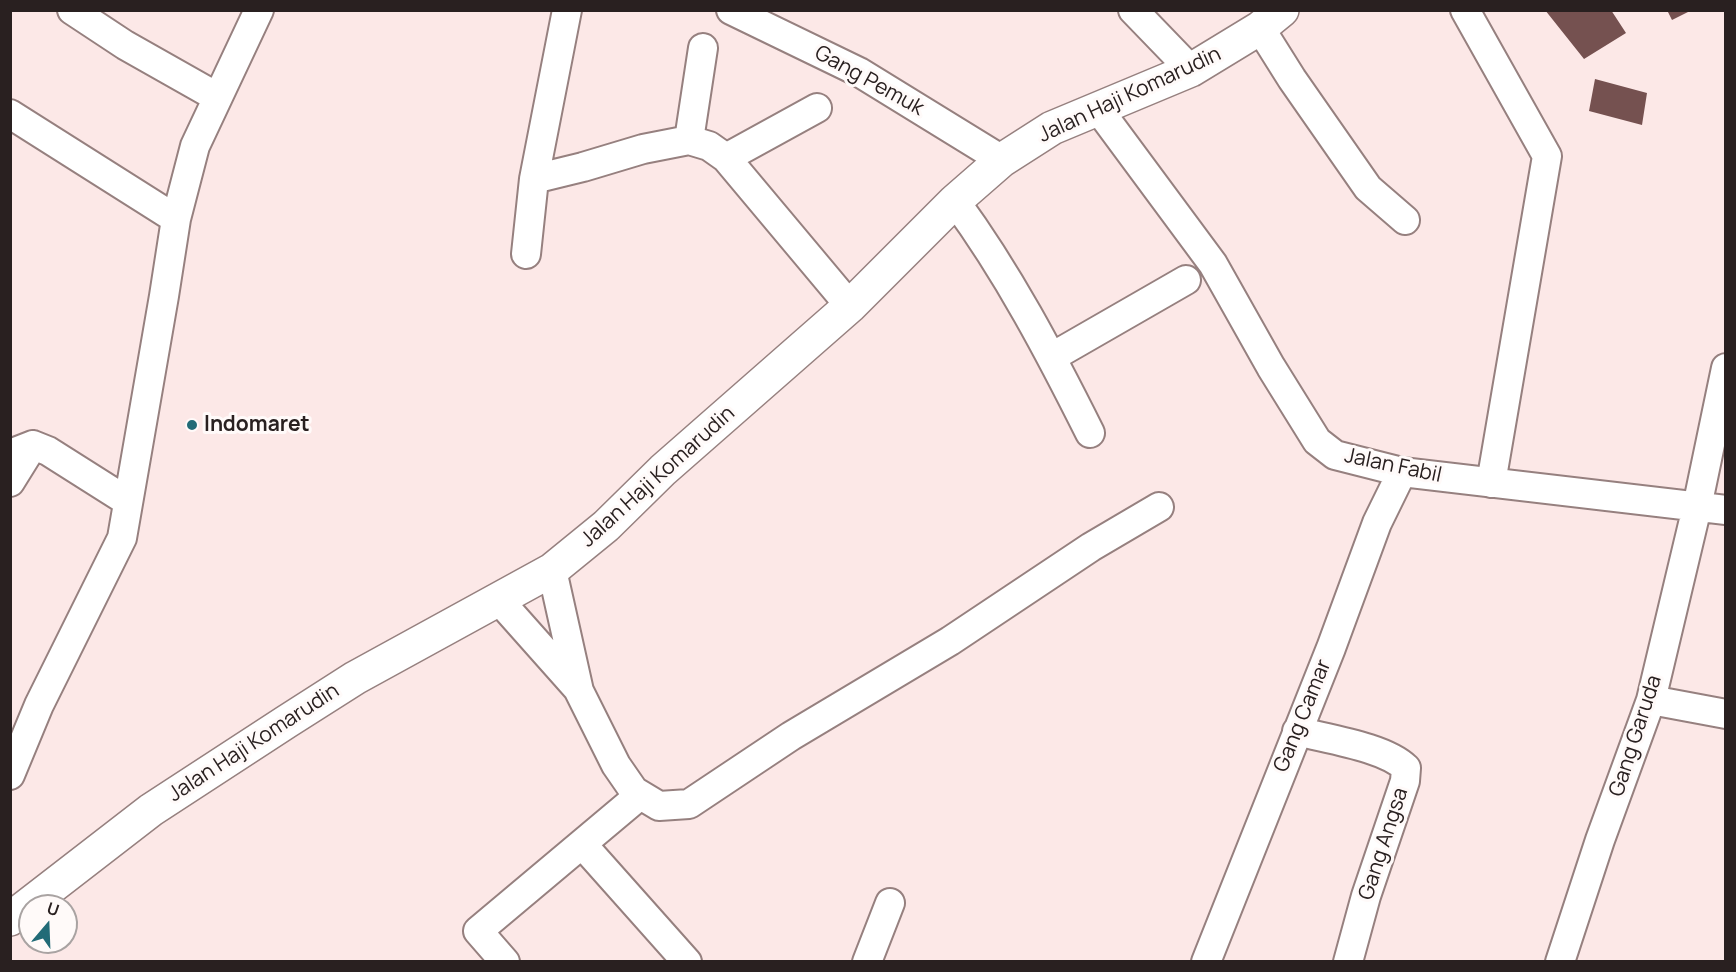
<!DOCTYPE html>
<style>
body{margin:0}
#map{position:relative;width:1736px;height:972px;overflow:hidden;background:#fce8e7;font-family:Manrope,sans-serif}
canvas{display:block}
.frame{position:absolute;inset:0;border:12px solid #292020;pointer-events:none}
.north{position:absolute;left:18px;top:894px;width:60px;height:60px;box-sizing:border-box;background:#fffaf9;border:2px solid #a9a3a2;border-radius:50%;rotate:19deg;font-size:16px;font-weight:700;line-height:24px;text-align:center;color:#292020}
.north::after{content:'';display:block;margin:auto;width:21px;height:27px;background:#226b77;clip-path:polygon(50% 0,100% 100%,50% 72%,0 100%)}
</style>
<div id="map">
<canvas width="1736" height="972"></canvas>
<div class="frame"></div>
<div class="north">U</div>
</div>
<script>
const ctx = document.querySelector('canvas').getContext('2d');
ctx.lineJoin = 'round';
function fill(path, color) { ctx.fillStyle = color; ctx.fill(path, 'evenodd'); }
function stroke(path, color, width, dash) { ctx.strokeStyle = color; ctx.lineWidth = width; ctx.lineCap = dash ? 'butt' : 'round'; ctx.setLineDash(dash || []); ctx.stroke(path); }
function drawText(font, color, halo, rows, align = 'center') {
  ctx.font = font + ' Manrope,sans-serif'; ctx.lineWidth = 6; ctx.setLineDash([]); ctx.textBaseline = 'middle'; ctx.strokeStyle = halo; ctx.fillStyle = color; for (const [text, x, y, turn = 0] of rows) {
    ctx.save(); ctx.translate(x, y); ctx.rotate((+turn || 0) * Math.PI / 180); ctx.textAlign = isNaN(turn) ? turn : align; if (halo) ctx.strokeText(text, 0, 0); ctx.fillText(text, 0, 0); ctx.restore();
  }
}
const building = new Path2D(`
 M 1545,10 L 1611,10 L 1626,33 L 1584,59 Z
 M 1667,10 L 1692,10 L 1672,20 Z
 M 1595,79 L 1647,93 L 1642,125 L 1589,111 Z`);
const minor = new Path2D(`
 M 72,10 L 125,45 L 217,97
 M 731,10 L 859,72 L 1002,160
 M 1133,10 L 1191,70
 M 1465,10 L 1547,156 L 1491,483
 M 1260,28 L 1292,79 L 1368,188 L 1405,220
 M 1099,110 L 1213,264 L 1271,367 L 1317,441 L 1335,455 L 1402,472 L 1726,510
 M 10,114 L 176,219
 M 689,140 L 703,48
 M 726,158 L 817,108
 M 534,179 L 583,167 L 643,149 L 689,140 L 709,146 L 726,158 L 850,306
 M 955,201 C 1008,273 1050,353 1090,433
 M 526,254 L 534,179 L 567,10
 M 1052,357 L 1186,280
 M 10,454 L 33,445 L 48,451 L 127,501
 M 10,482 L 33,445
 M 552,570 L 579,691 L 616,765 L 634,791 L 659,806 L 689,804 L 791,736 L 950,641 L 1091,547 L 1159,507
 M 498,599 L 578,689
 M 1651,700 L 1726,714
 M 1297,731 C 1327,739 1385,747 1406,768 L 1405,781 L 1366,896 L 1348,962
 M 10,775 L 39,705 L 122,538 L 164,296 L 176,219 L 195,146 L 259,10
 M 582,844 L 687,962
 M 505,962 L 478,931 L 640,795
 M 867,962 L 890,903
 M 1206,962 L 1331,648 L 1377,523 L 1402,472
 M 1560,962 L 1600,840 L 1651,700 L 1697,507 L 1726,368`);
const tertiary = new Path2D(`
 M 10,919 L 151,810 L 286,722 L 355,678 L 552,570 L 606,526 L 663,470 L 850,306 L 955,201 L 1002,160 L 1052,128 L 1191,70 L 1260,28 L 1282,10`);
const markers = [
 [192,425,6,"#226b77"]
];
const streetNames = [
 ["Gang Pemuk",869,81,29],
 ["Jalan Haji Komarudin",1130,95,-25],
 ["Jalan Fabil",1393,466,12],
 ["Jalan Haji Komarudin",658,477,-42],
 ["Gang Camar",1303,716,-68],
 ["Gang Garuda",1636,736,-72],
 ["Jalan Haji Komarudin",254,743,-33],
 ["Gang Angsa",1384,844,-72]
];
const poiNames = [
 ["Indomaret",204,425]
];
fill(building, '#755150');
stroke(minor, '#96807f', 32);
stroke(tertiary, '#96807f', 36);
stroke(minor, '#fff', 28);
stroke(tertiary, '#fff', 33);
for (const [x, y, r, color] of markers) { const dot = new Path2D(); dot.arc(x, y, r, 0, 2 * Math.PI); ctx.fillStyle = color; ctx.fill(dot); stroke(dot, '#fffaf9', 2); }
drawText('21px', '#292020', '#fffaf9', streetNames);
drawText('bold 21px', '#292020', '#fffaf9', poiNames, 'left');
</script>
